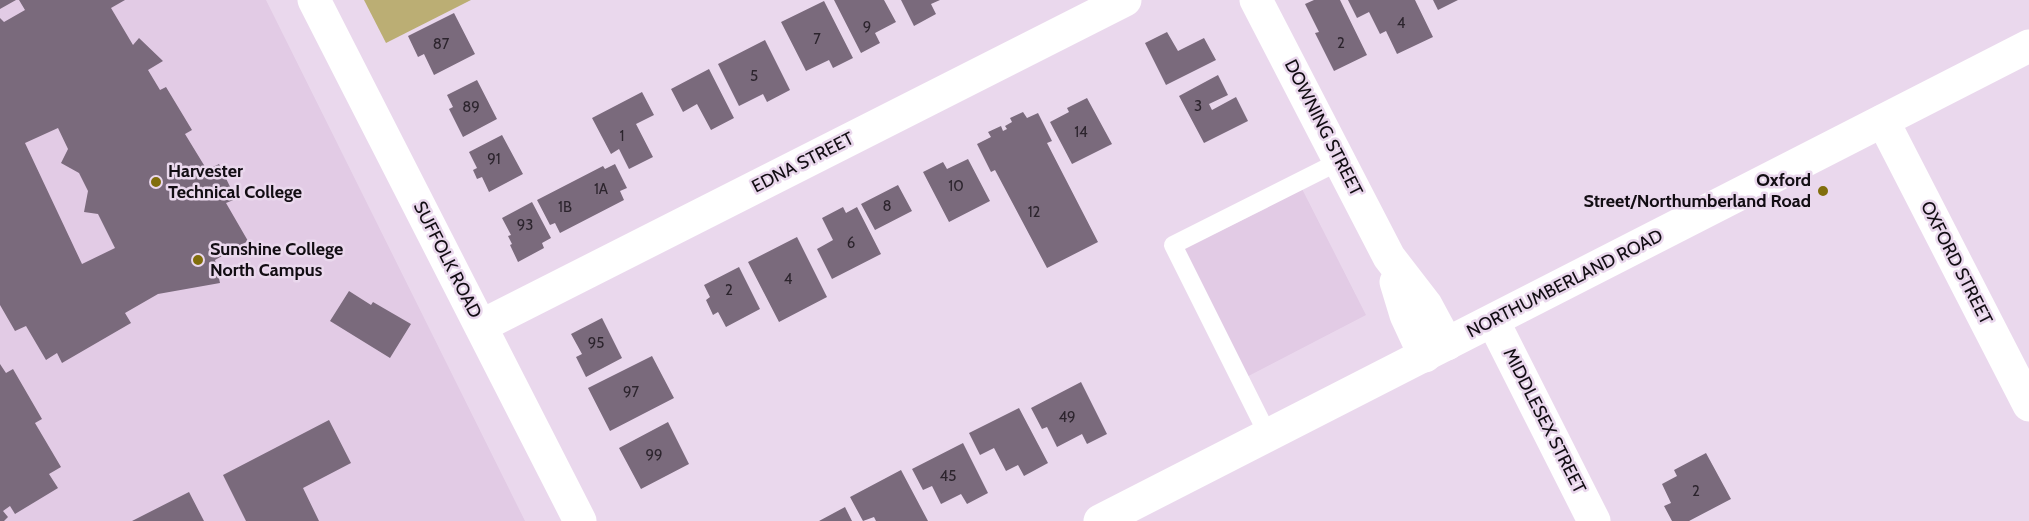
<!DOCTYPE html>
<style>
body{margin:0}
canvas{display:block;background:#ead8ed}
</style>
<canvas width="2029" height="521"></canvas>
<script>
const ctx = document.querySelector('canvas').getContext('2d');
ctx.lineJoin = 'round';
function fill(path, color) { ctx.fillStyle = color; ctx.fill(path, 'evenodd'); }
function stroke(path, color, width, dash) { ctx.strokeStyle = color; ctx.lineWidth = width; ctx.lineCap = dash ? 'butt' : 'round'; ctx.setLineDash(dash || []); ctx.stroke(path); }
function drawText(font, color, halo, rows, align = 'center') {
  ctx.font = font + ' Cabin,sans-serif'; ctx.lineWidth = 5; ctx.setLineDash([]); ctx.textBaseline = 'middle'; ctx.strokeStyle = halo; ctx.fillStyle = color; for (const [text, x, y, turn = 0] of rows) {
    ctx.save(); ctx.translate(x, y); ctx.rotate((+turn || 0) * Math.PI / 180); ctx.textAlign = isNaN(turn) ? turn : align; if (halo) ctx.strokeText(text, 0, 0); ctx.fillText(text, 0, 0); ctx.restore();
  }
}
const built = new Path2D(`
 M 0,0 L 266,0 L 525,521 L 0,521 Z
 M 1298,181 L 1366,315 L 1235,383 L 1183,249 L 1267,208 Z`);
const green = new Path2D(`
 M 364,0 L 471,0 L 386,43 Z`);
const building = new Path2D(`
 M 0,0 L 16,0 L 0,9 Z
 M 19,0 L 125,0 L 111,8 L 133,45 L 139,38 L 163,61 L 148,70 L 160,90 L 166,87 L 192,130 L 185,134 L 207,170 L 219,164 L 236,199 L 226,203 L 248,241 L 215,260 L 220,283 L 158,294 L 125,313 L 131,323 L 62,363 L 57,353 L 46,360 L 26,326 L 15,331 L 0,305 L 0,18 L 4,22 L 25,10 ZM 58,128 L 68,149 L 61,163 L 79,173 L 88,191 L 84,212 L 98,214 L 115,248 L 82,264 L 25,143 Z
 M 834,0 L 884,0 L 896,22 L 875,33 L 880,43 L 861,53 Z
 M 901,0 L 940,0 L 931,4 L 936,14 L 914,26 Z
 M 1314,0 L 1340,0 L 1367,55 L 1334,71 L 1315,33 L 1319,32 L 1305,4 Z
 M 1348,0 L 1415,0 L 1433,37 L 1397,54 L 1386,31 L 1380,34 L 1369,12 L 1357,18 Z
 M 1433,0 L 1458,0 L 1438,10 Z
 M 824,1 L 853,58 L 833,68 L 829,60 L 806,71 L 781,22 Z
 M 454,13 L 475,54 L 434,75 L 424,54 L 418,57 L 408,36 Z
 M 1167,32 L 1178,51 L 1204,38 L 1216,60 L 1166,85 L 1145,43 Z
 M 765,40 L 790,90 L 767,102 L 763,94 L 739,106 L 718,64 Z
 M 709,69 L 734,118 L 711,130 L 697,104 L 683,112 L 671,89 Z
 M 1218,75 L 1228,95 L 1209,104 L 1212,110 L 1236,97 L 1248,121 L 1204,143 L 1179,96 Z
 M 477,80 L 497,119 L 463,137 L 449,109 L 453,107 L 447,95 Z
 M 642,92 L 654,115 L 636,124 L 653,157 L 629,169 L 619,149 L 611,154 L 592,118 Z
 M 1087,98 L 1112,144 L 1072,164 L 1050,122 L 1069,112 L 1067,108 Z
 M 1023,112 L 1027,118 L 1038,113 L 1052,141 L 1047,143 L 1098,242 L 1047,268 L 995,170 L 991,172 L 977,144 L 991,137 L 988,132 L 1001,126 L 1003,131 L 1007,129 L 1005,126 L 1012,122 L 1010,118 Z
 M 502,135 L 523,174 L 489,192 L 482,177 L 477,179 L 473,170 L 477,168 L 469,152 Z
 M 968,159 L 990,201 L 949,222 L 923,172 L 943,162 L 947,169 Z
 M 615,164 L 627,188 L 620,191 L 624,200 L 560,233 L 555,223 L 550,225 L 537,200 L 603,166 L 605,169 Z
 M 898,185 L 912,211 L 875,230 L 861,204 Z
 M 532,202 L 551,238 L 542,243 L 544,248 L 518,262 L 510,245 L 512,244 L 508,236 L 511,235 L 502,218 Z
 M 843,207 L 846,213 L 857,207 L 881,254 L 832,279 L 817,249 L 833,240 L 822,218 Z
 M 797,237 L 827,297 L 779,322 L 748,262 Z
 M 739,267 L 760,309 L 726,327 L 718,312 L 713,315 L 706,300 L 710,297 L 704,285 Z
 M 349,291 L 371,305 L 373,302 L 411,324 L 390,358 L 330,321 Z
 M 602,318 L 622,358 L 586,377 L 576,357 L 582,354 L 571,334 Z
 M 652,356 L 674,398 L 610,431 L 588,388 Z
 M 0,364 L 6,373 L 13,369 L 42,419 L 35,423 L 61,467 L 49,474 L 58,488 L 15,514 L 10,506 L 3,511 L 8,517 L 4,521 L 0,521 Z
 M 1081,382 L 1107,434 L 1087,444 L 1082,434 L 1057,447 L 1047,427 L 1042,429 L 1031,408 Z
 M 1019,408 L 1048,463 L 1024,476 L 1018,465 L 1006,471 L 994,448 L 980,455 L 969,433 Z
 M 329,420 L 351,463 L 303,488 L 319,521 L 246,521 L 223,475 Z
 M 668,422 L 689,464 L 641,489 L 619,448 Z
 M 963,443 L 988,493 L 967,504 L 961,494 L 941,504 L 932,486 L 923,490 L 912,469 Z
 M 1706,453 L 1731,499 L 1689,521 L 1672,521 L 1664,506 L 1671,503 L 1662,484 L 1677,476 L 1674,470 Z
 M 901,470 L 928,521 L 876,521 L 874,517 L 863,521 L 850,497 Z
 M 189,492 L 204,521 L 132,521 Z
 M 845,507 L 852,521 L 819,521 Z`);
const service = new Path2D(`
 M 1268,435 L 1173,245 L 1340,161`);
const minor = new Path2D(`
 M 1256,0 L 1389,257 L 1426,305 L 1447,344
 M 1883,121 L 2029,405
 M 1396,282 L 1406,315 L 1425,356
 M 481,326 L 1125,0`);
const tertiary = new Path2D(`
 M 314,0 L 580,521
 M 1493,321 L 1594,521
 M 1100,521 L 2029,46`);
const markers = [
 [156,182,6,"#816e0c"],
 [1823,191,6,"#816e0c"],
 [198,260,6,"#816e0c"]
];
const numberNames = [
 ["4",1401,24],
 ["9",867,28],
 ["7",817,40],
 ["2",1341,44],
 ["87",441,45],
 ["5",754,77],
 ["3",1198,107],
 ["89",471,108],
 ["14",1081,133],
 ["1",622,137],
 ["91",494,160],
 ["10",956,187],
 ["1A",601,190],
 ["8",887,207],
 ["1B",565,208],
 ["12",1034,213],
 ["93",525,226],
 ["6",851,244],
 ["4",788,280],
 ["2",729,291],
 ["95",596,344],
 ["97",631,393],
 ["49",1067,418],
 ["99",654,456],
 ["45",948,477],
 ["2",1696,492]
];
const streetNames = [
 ["DOWNING STREET",1323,128,63],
 ["EDNA STREET",803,163,-27],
 ["SUFFOLK ROAD",447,260,63],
 ["OXFORD STREET",1956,263,63],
 ["NORTHUMBERLAND ROAD",1565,284,-27],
 ["MIDDLESEX STREET",1544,421,63]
];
const poiNames = [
 ["Harvester",168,172],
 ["Technical College",168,193],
 ["Oxford",1811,181,"right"],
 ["Street/Northumberland Road",1811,202,"right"],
 ["Sunshine College",210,250],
 ["North Campus",210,271]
];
fill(built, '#e2cbe5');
fill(green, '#bbae74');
fill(building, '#7a6a7c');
stroke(service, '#fff', 18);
stroke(minor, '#fff', 33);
stroke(tertiary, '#fff', 33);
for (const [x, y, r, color] of markers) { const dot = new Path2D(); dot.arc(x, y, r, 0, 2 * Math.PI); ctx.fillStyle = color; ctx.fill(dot); stroke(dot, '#ead8ed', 2); }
drawText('15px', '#2c242d', null, numberNames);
drawText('18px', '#120d13', '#ead8ed', streetNames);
drawText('bold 18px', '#120d13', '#ead8ed', poiNames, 'left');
</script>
